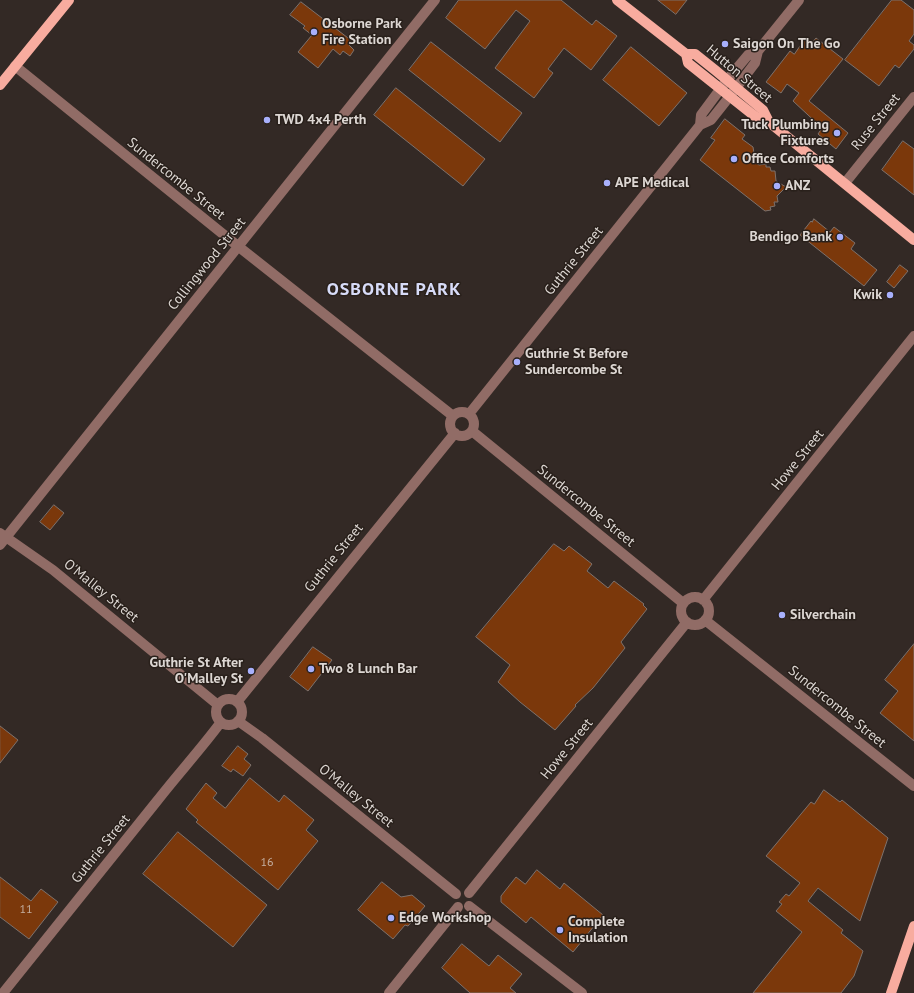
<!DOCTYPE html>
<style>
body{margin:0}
canvas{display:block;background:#332925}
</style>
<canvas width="914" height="993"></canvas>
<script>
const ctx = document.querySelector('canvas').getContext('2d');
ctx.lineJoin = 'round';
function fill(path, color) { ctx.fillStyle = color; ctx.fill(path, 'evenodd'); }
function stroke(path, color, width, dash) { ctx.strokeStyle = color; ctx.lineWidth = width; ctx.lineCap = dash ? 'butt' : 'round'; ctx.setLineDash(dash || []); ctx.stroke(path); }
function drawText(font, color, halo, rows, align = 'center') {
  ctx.font = font + ' "PT Sans",sans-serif'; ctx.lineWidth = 3; ctx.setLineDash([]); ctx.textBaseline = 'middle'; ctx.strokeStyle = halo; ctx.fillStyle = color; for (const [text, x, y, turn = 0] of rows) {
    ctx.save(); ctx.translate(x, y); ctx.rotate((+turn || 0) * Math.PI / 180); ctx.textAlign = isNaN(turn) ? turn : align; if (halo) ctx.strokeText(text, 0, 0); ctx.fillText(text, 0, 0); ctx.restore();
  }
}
const building = new Path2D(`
 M 459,0 L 561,0 L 592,25 L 596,20 L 617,36 L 591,70 L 564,48 L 548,69 L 553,73 L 534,98 L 495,68 L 530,21 L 516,10 L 485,49 L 446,18 Z
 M 658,0 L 687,0 L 676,14 Z
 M 892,0 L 901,0 L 914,10 L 914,34 L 909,41 L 914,45 L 914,49 L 899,68 L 895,65 L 879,86 L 845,60 Z
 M 301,2 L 352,41 L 349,45 L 354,50 L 350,56 L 343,51 L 340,55 L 333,49 L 318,68 L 298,52 L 312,35 L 303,28 L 305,26 L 290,15 Z
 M 806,38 L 812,43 L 816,38 L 843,59 L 809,101 L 848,133 L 836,149 L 818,134 L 822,128 L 793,101 L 799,93 L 787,84 L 781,93 L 766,82 L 790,51 L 794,54 Z
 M 431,42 L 522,113 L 500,142 L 409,70 Z
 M 631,47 L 687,93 L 659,126 L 603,80 Z
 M 396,88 L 485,159 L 463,186 L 374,115 Z
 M 725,119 L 745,135 L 742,139 L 753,147 L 754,153 L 750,158 L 759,165 L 766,164 L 766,167 L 770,167 L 771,171 L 775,171 L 776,181 L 786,187 L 777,196 L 778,202 L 774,202 L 775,206 L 770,207 L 771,210 L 765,211 L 700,160 L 715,140 L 711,138 Z
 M 903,141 L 914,149 L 914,195 L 882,170 Z
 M 814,219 L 830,232 L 834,227 L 855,243 L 851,249 L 877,270 L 864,286 L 800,235 L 811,221 L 812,222 Z
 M 900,265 L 908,271 L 894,288 L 887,282 Z
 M 54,505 L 64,513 L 50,530 L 40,522 Z
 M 554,544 L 564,551 L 569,546 L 592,564 L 587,571 L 608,588 L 614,581 L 644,604 L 643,605 L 647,609 L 621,642 L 625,648 L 593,688 L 575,705 L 576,706 L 555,730 L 520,702 L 498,682 L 510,665 L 476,637 Z
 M 914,644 L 914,741 L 880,713 L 898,691 L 885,680 Z
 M 313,647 L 332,660 L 308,691 L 290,677 Z
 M 0,726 L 18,740 L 0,763 Z
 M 238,746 L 248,754 L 244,759 L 251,765 L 243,776 L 233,769 L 231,772 L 222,766 Z
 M 250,778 L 279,802 L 284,795 L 314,820 L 306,830 L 318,841 L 278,890 L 196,822 L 198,820 L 186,809 L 206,783 L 217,793 L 213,798 L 225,808 Z
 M 824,790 L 840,802 L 842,800 L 888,838 L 860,921 L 818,888 L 808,901 L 843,930 L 841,933 L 863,951 L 854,976 L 841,993 L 753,993 L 802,932 L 776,911 L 782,904 L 779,902 L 786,894 L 789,896 L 800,883 L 766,856 L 811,802 L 814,804 Z
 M 178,832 L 267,905 L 233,947 L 143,874 Z
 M 537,870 L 560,889 L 564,883 L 603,915 L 573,952 L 531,917 L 526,923 L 501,902 L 501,896 L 516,877 L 525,884 Z
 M 0,877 L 31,901 L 41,889 L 58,902 L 29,939 L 0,917 Z
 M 382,882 L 401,897 L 412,895 L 425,906 L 408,926 L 405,925 L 393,939 L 358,910 Z
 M 462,944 L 489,966 L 498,955 L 522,974 L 510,988 L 516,993 L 470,993 L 442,968 Z`);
const minor = new Path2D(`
 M 15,66 L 239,247 L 453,416
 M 700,125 L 701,115 L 727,80 L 748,55 L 758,51
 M 845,183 L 914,97
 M450 424a12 12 0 1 1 24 0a12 12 0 1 1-24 0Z
 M 469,414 L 700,125 L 711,120 L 730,96 L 755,63 L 758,51 L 799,0
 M 472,431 L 683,603
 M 0,533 L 53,570 L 218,705
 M 0,545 L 435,0
 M681 611a14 14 0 1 1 28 0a14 14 0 1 1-28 0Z
 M 703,600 L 914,336
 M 705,620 L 914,786
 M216 712a13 13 0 1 1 26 0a13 13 0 1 1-26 0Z
 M 237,702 L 455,433
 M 238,721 L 262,738 L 456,894
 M 469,893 L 687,622
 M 469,906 L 582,993
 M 3,993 L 157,801 C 178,774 201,749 221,722
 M 389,993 L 458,907`);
const major = new Path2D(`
 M 617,0 L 686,54 L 688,63 L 757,118 L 769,122 L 914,240
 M 686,54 L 695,54 L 715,70 L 763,110 L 769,122
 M 0,85 L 69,0
 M 891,993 L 914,926`);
const markers = [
 [314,32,4,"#a8b0fc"],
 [725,44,4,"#a8b0fc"],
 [267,120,4,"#a8b0fc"],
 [837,133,4,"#a8b0fc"],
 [734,159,4,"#a8b0fc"],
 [607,183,4,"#a8b0fc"],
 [777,186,4,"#a8b0fc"],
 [840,237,4,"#a8b0fc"],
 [890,295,4,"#a8b0fc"],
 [517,362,4,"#a8b0fc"],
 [782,615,4,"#a8b0fc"],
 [311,669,4,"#a8b0fc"],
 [251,671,4,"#a8b0fc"],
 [391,918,4,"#a8b0fc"],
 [560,930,4,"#a8b0fc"]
];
const numberNames = [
 ["16",267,863],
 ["11",26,910]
];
const poiNames = [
 ["Osborne Park",322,24],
 ["Fire Station",322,40],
 ["Saigon On The Go",733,44],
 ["TWD 4x4 Perth",275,120],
 ["Tuck Plumbing",829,125,"right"],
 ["Fixtures",829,141,"right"],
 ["Office Comforts",742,159],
 ["APE Medical",615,183],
 ["ANZ",785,186],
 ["Bendigo Bank",832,237,"right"],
 ["Kwik",882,295,"right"],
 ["Guthrie St Before",525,354],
 ["Sundercombe St",525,370],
 ["Silverchain",790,615],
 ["Guthrie St After",243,663,"right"],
 ["O'Malley St",243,679,"right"],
 ["Two 8 Lunch Bar",319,669],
 ["Edge Workshop",399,918],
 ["Complete",568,922],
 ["Insulation",568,938]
];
const streetNames = [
 ["Hutton Street",739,74,40],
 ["Ruse Street",876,122,-51],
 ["Sundercombe Street",176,179,39],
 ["Guthrie Street",574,261,-51],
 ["Collingwood Street",207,264,-51],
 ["Howe Street",798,460,-51],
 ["Sundercombe Street",586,506,39],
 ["Guthrie Street",334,558,-51],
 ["O'Malley Street",101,591,39],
 ["Sundercombe Street",837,707,39],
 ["Howe Street",567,749,-51],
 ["O'Malley Street",356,796,39],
 ["Guthrie Street",101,849,-51]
];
const districtNames = [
 ["OSBORNE PARK",394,290]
];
fill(building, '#7b380b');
stroke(building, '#7d716c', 1);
stroke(minor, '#916c66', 10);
stroke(major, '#f8ac9f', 10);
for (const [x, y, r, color] of markers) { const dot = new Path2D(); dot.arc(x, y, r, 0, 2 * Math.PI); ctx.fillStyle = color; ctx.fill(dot); stroke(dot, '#29201b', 1.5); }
drawText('12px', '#c4afa1', null, numberNames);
drawText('bold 14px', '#ddd7d3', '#29201b', poiNames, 'left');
drawText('14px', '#ddd7d3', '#29201b', streetNames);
ctx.letterSpacing = '1px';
drawText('bold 18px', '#d7dbf8', '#29201b', districtNames);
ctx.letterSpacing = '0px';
</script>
